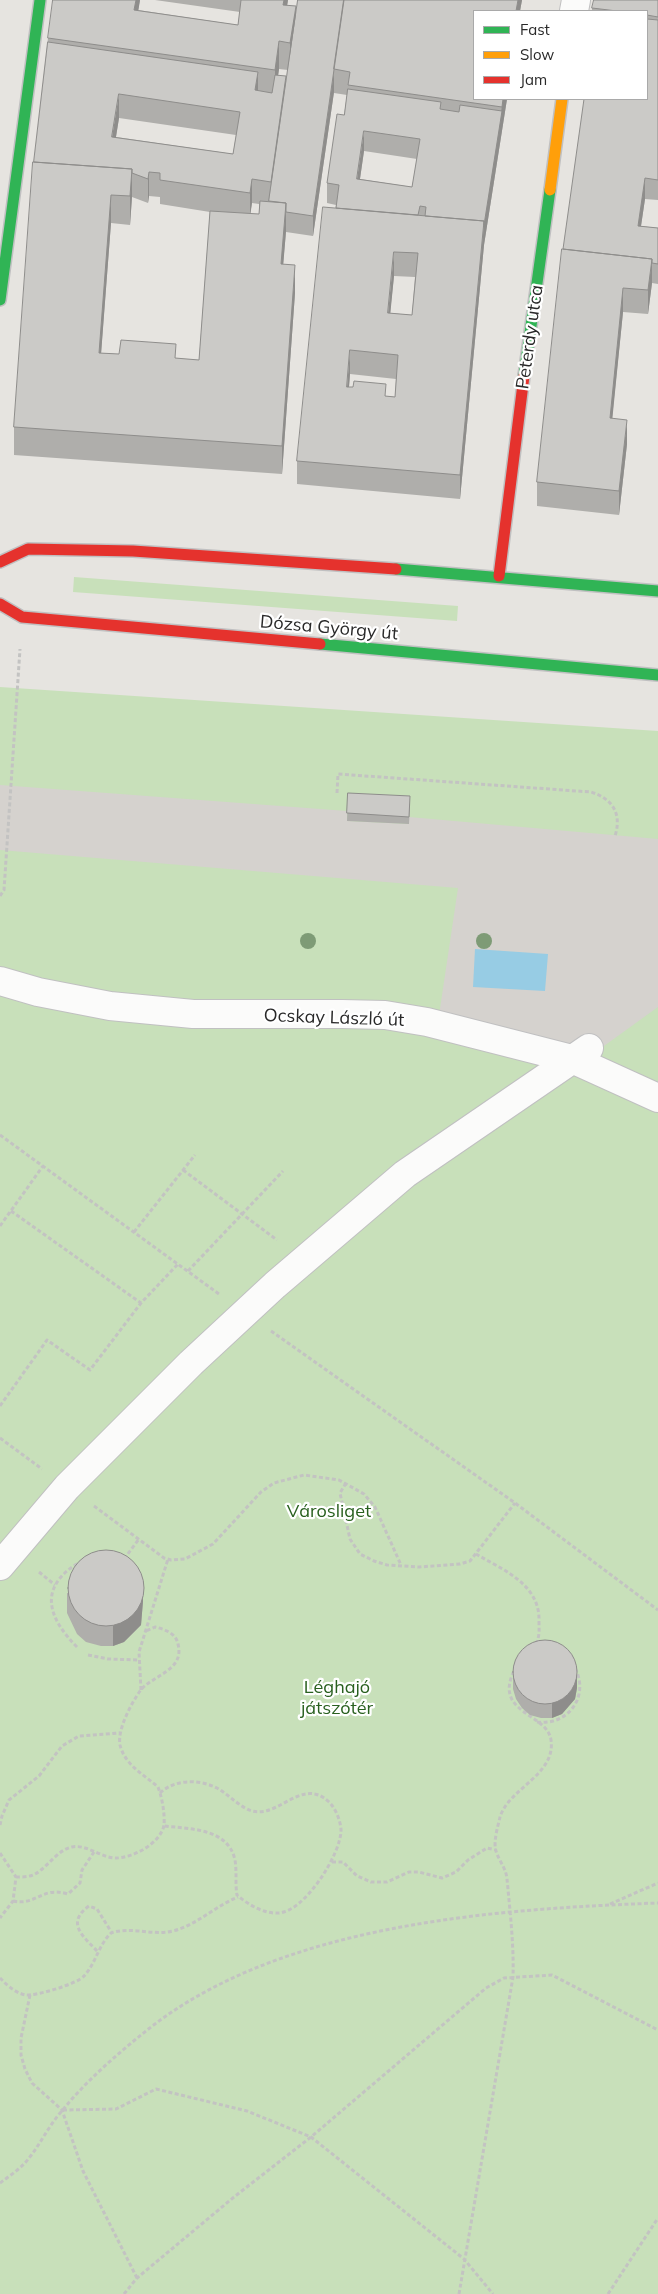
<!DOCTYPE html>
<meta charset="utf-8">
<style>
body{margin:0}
#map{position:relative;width:658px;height:2294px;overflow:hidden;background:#e6e4e0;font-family:Mulish,sans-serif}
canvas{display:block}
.legend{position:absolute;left:473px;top:10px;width:175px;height:90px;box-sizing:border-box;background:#fff;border:1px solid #a9a9a9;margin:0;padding:6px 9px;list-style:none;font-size:15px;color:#292929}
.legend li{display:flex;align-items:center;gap:10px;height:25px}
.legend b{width:25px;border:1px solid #a9a9a9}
</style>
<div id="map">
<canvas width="658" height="2294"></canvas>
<ul class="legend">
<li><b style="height:6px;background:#30b455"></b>Fast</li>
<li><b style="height:6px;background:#ff9f0a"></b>Slow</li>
<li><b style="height:6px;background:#e5322d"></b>Jam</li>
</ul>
</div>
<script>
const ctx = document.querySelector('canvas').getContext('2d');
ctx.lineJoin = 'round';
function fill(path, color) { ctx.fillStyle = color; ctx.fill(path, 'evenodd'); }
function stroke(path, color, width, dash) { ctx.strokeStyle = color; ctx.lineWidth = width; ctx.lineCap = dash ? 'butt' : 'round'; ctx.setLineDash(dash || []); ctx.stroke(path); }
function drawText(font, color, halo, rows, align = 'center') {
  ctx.font = font + ' Mulish,sans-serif'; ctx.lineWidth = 4.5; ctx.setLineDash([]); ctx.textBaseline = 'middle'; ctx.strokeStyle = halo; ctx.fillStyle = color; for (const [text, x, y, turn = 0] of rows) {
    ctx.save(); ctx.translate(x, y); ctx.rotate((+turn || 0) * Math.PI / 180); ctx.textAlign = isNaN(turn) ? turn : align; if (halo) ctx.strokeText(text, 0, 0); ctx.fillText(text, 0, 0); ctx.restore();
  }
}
const green = new Path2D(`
 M 74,577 L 458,606 L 457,621 L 73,592 Z
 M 0,687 L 658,731 L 658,2294 L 0,2294 Z`);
const plaza = new Path2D(`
 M 0,785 L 347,811 L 347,821 L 409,824 L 409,817 L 658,839 L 658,1007 L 597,1051 L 438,1022 L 458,888 L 0,850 Z`);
const water = new Path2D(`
 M 475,949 L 548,954 L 545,991 L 473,987 Z`);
const path = new Path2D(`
 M 337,793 L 338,774 L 591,792 C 613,799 622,814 615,836
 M 0,896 L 4,890 L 20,649
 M 0,1135 L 219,1294
 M 183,1170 L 277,1240
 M 11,1211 L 141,1303
 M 0,1226 L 43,1166
 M 134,1232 L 195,1155
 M 188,1271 L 283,1171
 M 271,1331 L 515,1503 L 658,1610
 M 0,1406 L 47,1340 L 90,1370 L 141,1303 L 178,1264
 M 0,1438 L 42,1469
 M 346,1483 L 340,1493 L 350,1539 L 360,1554 L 374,1561 L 387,1565 L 419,1567 L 460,1564 L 470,1561 L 515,1503
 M 94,1506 L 164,1558 L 171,1560 L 185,1559 L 213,1544 L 261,1492 L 274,1483 L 304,1475 L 339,1480 L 364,1494 L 375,1507 L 401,1565
 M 476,1554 C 503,1570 540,1584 539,1621 C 539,1629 540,1636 536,1644
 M 124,1559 L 139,1539
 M 39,1572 L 55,1585
 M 77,1647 C 48,1618 37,1587 80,1562
 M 88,1655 L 108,1659 L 139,1660
 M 141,1690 L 139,1652 L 168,1559
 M 537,1722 C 567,1726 589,1698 576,1670
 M 160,1793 C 175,1779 199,1779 217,1788 C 227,1794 235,1802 245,1808 C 275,1826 300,1774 329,1802 C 336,1809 340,1820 341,1829 C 342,1853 304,1913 278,1913 C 264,1914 247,1904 237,1895 C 235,1884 237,1872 235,1860 C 228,1828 190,1829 164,1826
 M 0,1825 L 2,1816 L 9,1800 L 39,1776 L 62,1746 L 79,1736 L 120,1733
 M 0,1853 L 16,1877 L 13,1901 L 0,1918
 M 332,1862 L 343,1862 L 357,1876 L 371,1882 L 387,1882 L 409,1872 L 419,1872 L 442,1878 L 456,1872 L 468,1860 L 487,1848 L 496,1850
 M 16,1877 C 22,1877 30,1877 35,1874 C 48,1867 57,1850 72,1847 C 87,1844 101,1858 116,1858 C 133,1858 161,1843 164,1825 C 165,1814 162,1797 158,1787 C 143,1774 125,1765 120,1745 C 117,1730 131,1704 140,1691 C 152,1675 185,1671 178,1644 C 176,1633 164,1629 155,1627 L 146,1631
 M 13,1901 C 37,1906 41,1886 68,1894 L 80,1883 L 82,1870 L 94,1852
 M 610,1904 L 658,1883
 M 97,1951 C 84,1937 65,1923 89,1906 L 97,1909 L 112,1933
 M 0,1978 C 7,1985 15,1993 26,1995 C 36,1996 77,1984 84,1976 C 96,1963 98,1946 111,1933 C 131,1926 152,1936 173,1931 C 197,1925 215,1906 238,1897
 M 30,1995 L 21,2038 L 21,2055 L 25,2069 L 32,2083 L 62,2110 L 83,2171 L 137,2278
 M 63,2110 L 116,2109 L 156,2089 L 247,2111 L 311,2137 L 464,2259 L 493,2294
 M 0,2183 C 8,2177 17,2171 24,2164 C 38,2149 47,2128 61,2112 C 85,2082 116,2055 146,2031 C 279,1924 493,1909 658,1903
 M 124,2294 L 137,2278 L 234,2197 L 311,2137 L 486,1988 L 504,1978 L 552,1975 L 658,2030
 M 459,2294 L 513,1977 C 514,1945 510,1911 507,1879 C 506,1868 499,1861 496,1851 C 493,1842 498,1826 500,1817 C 509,1788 556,1775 551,1740 C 547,1712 490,1714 516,1667
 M 608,2294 L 658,2218`);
const street = new Path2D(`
 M 574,11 L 576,0
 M 0,981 L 38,992 L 110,1006 L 193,1014 L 342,1014 L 385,1015 L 427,1022 L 572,1059 L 658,1098
 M 0,1566 L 67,1487 L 191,1363 L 275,1285 L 405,1174 L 589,1048`);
const fast = new Path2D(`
 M 0,300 L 40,0
 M 524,376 L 550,190
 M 396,569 L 658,591
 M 320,644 L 658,675`);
const slow = new Path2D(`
 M 550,190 L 562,99`);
const jam = new Path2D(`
 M 0,562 L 28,549 L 133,551 L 396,569
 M 499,576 L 524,376
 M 0,604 L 22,617 L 320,644`);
const trees = [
 [308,941],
 [484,941]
];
const wall = new Path2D(`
 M 140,0 L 138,10 L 238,25 L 240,12 L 155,0 L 288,0 L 287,5 L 296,16 L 298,0 L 522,0 L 520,11 L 474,11 L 474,99 L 507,99 L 484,245 L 460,499 L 297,484 L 297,461 L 336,205 L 327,203 L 327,183 L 344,115 L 347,95 L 334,93 L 334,92 L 313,236 L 286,232 L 283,264 L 295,293 L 282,474 L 14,455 L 14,427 L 34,162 L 48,38 ZM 279,69 L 288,70 L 286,81 L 278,75 ZM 119,118 L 236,135 L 233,154 L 116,137 ZM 364,151 L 417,159 L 412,187 L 360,179 ZM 149,196 L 160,197 L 160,204 L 210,212 L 199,360 L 101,353 L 111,223 L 130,225 L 132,197 L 148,203 ZM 252,203 L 259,204 L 259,214 L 250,214 ZM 394,276 L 415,277 L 412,315 L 390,313 ZM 350,374 L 396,379 L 395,397 L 386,396 L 349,387 Z
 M 658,0 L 658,200 L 645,199 L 641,226 L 658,228 L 658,284 L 652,283 L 648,314 L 623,312 L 612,418 L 627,444 L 619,515 L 537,506 L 537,482 L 563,249 L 647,99 L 647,11 L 592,11 L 592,8 Z
 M 348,793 L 410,804 L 409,824 L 347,821 Z
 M 67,1593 L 143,1601 L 141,1625 L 124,1642 L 113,1646 L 101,1646 L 86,1642 L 77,1634 L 67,1613 Z
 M 513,1674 L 577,1688 L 575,1699 L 562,1714 L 552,1718 L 541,1718 L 530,1715 L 522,1708 L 516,1699 L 513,1689 Z`);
const shadedWall = new Path2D(`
 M 136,0 L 140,0 L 134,38 L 134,10 Z
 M 284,0 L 288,0 L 283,33 L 283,5 Z
 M 518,0 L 522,0 L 520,11 L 516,11 Z
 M 296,6 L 296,35 L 290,71 L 290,43 Z
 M 279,41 L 279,69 L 275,99 L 275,70 Z
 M 258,72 L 258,96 L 255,90 Z
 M 334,72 L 334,92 L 313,236 L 313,216 Z
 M 119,94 L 119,118 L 112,161 L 112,137 Z
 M 503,99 L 507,99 L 484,245 L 460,499 L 460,475 L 484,225 Z
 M 364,131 L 364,151 L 357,199 L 357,179 Z
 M 132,169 L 132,197 L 130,225 L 130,196 Z
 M 149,172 L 149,196 L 148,203 L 148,179 Z
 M 645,178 L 645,199 L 638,246 L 638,226 Z
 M 252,179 L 252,203 L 250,217 L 250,193 Z
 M 111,195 L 111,223 L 99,381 L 99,353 Z
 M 286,203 L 286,231 L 281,292 L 281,264 Z
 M 394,252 L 394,276 L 388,337 L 388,313 Z
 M 652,259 L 652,283 L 648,314 L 648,290 Z
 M 295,265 L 295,293 L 282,474 L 282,446 Z
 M 623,288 L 623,312 L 610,442 L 610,418 Z
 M 350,350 L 350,374 L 347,411 L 347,387 Z
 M 627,420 L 627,444 L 619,515 L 619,491 Z
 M 143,1581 L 143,1601 L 141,1625 L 124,1642 L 113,1646 L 113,1626 Z
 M 577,1674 L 577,1688 L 575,1699 L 562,1714 L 552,1718 L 552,1703 Z`);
const building = new Path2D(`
 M 53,0 L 136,0 L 134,10 L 238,25 L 241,0 L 284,0 L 283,5 L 296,6 L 290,43 L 279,41 L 275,70 L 48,38 Z
 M 298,0 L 344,0 L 313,216 L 286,212 L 286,203 L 269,201 Z
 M 344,0 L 518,0 L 516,11 L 474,11 L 474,99 L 503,99 L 502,107 L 348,85 L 350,72 L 334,69 Z
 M 594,0 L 658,0 L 658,17 L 647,15 L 647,11 L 617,11 L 592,8 Z
 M 647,19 L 658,20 L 658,180 L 645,178 L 638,226 L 658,228 L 658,264 L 652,263 L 652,259 L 563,249 L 584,99 L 647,99 Z
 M 48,42 L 258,72 L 255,90 L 272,93 L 275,75 L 286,76 L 271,182 L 252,179 L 250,193 L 160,180 L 160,173 L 149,172 L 148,179 L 132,173 L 132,169 L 34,162 ZM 119,94 L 240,112 L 233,154 L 112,137 Z
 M 348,89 L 441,102 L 440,109 L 459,112 L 460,105 L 502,111 L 484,225 L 484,221 L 425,216 L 426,207 L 420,206 L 418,215 L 336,208 L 339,185 L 327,183 L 337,114 L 344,115 ZM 364,131 L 420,139 L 412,187 L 357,179 Z
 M 33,162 L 132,169 L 130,196 L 111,195 L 99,353 L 119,354 L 121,340 L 176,344 L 175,358 L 199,360 L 210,211 L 259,214 L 260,201 L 286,203 L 281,264 L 295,265 L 282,446 L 14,427 Z
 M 323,207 L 484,221 L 460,475 L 297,461 ZM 394,252 L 418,253 L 412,315 L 388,313 ZM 350,350 L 398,355 L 395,397 L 385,396 L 386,384 L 354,381 L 353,387 L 347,387 Z
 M 562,249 L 652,259 L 648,290 L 623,288 L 610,418 L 627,420 L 619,491 L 537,482 Z
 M 348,793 L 410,796 L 409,817 L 347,813 Z
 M68 1588a38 38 0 1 1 76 0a38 38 0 1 1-76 0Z
 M513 1672a32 32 0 1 1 64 0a32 32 0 1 1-64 0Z`);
const streetNames = [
 ["Peterdy utca",530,337,-82],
 ["Dózsa György út",329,628,5],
 ["Ocskay László út",334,1018,2]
];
const parkNames = [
 ["Városliget",329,1512],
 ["Léghajó",337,1688],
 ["játszótér",337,1709]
];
fill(green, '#c8e0ba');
fill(plaza, '#d5d2ce');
fill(water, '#97cce4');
stroke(street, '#c0c0c1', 30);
stroke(fast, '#c0c0c1', 14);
stroke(slow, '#c0c0c1', 14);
stroke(jam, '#c0c0c1', 14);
stroke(path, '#c3c3c2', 3, [4, 2.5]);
stroke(street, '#fbfbfa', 28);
stroke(fast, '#30b455', 11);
stroke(slow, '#ff9f0a', 11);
stroke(jam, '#e5322d', 11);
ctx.fillStyle = '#7e9b76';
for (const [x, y] of trees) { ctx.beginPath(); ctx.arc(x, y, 8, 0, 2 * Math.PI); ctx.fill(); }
fill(wall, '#afaeab');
fill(shadedWall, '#8e8d8b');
fill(building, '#cbcac7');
stroke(building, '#8e8d8b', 1);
drawText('18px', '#292929', '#fff', streetNames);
drawText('18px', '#29601f', '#fff', parkNames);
</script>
